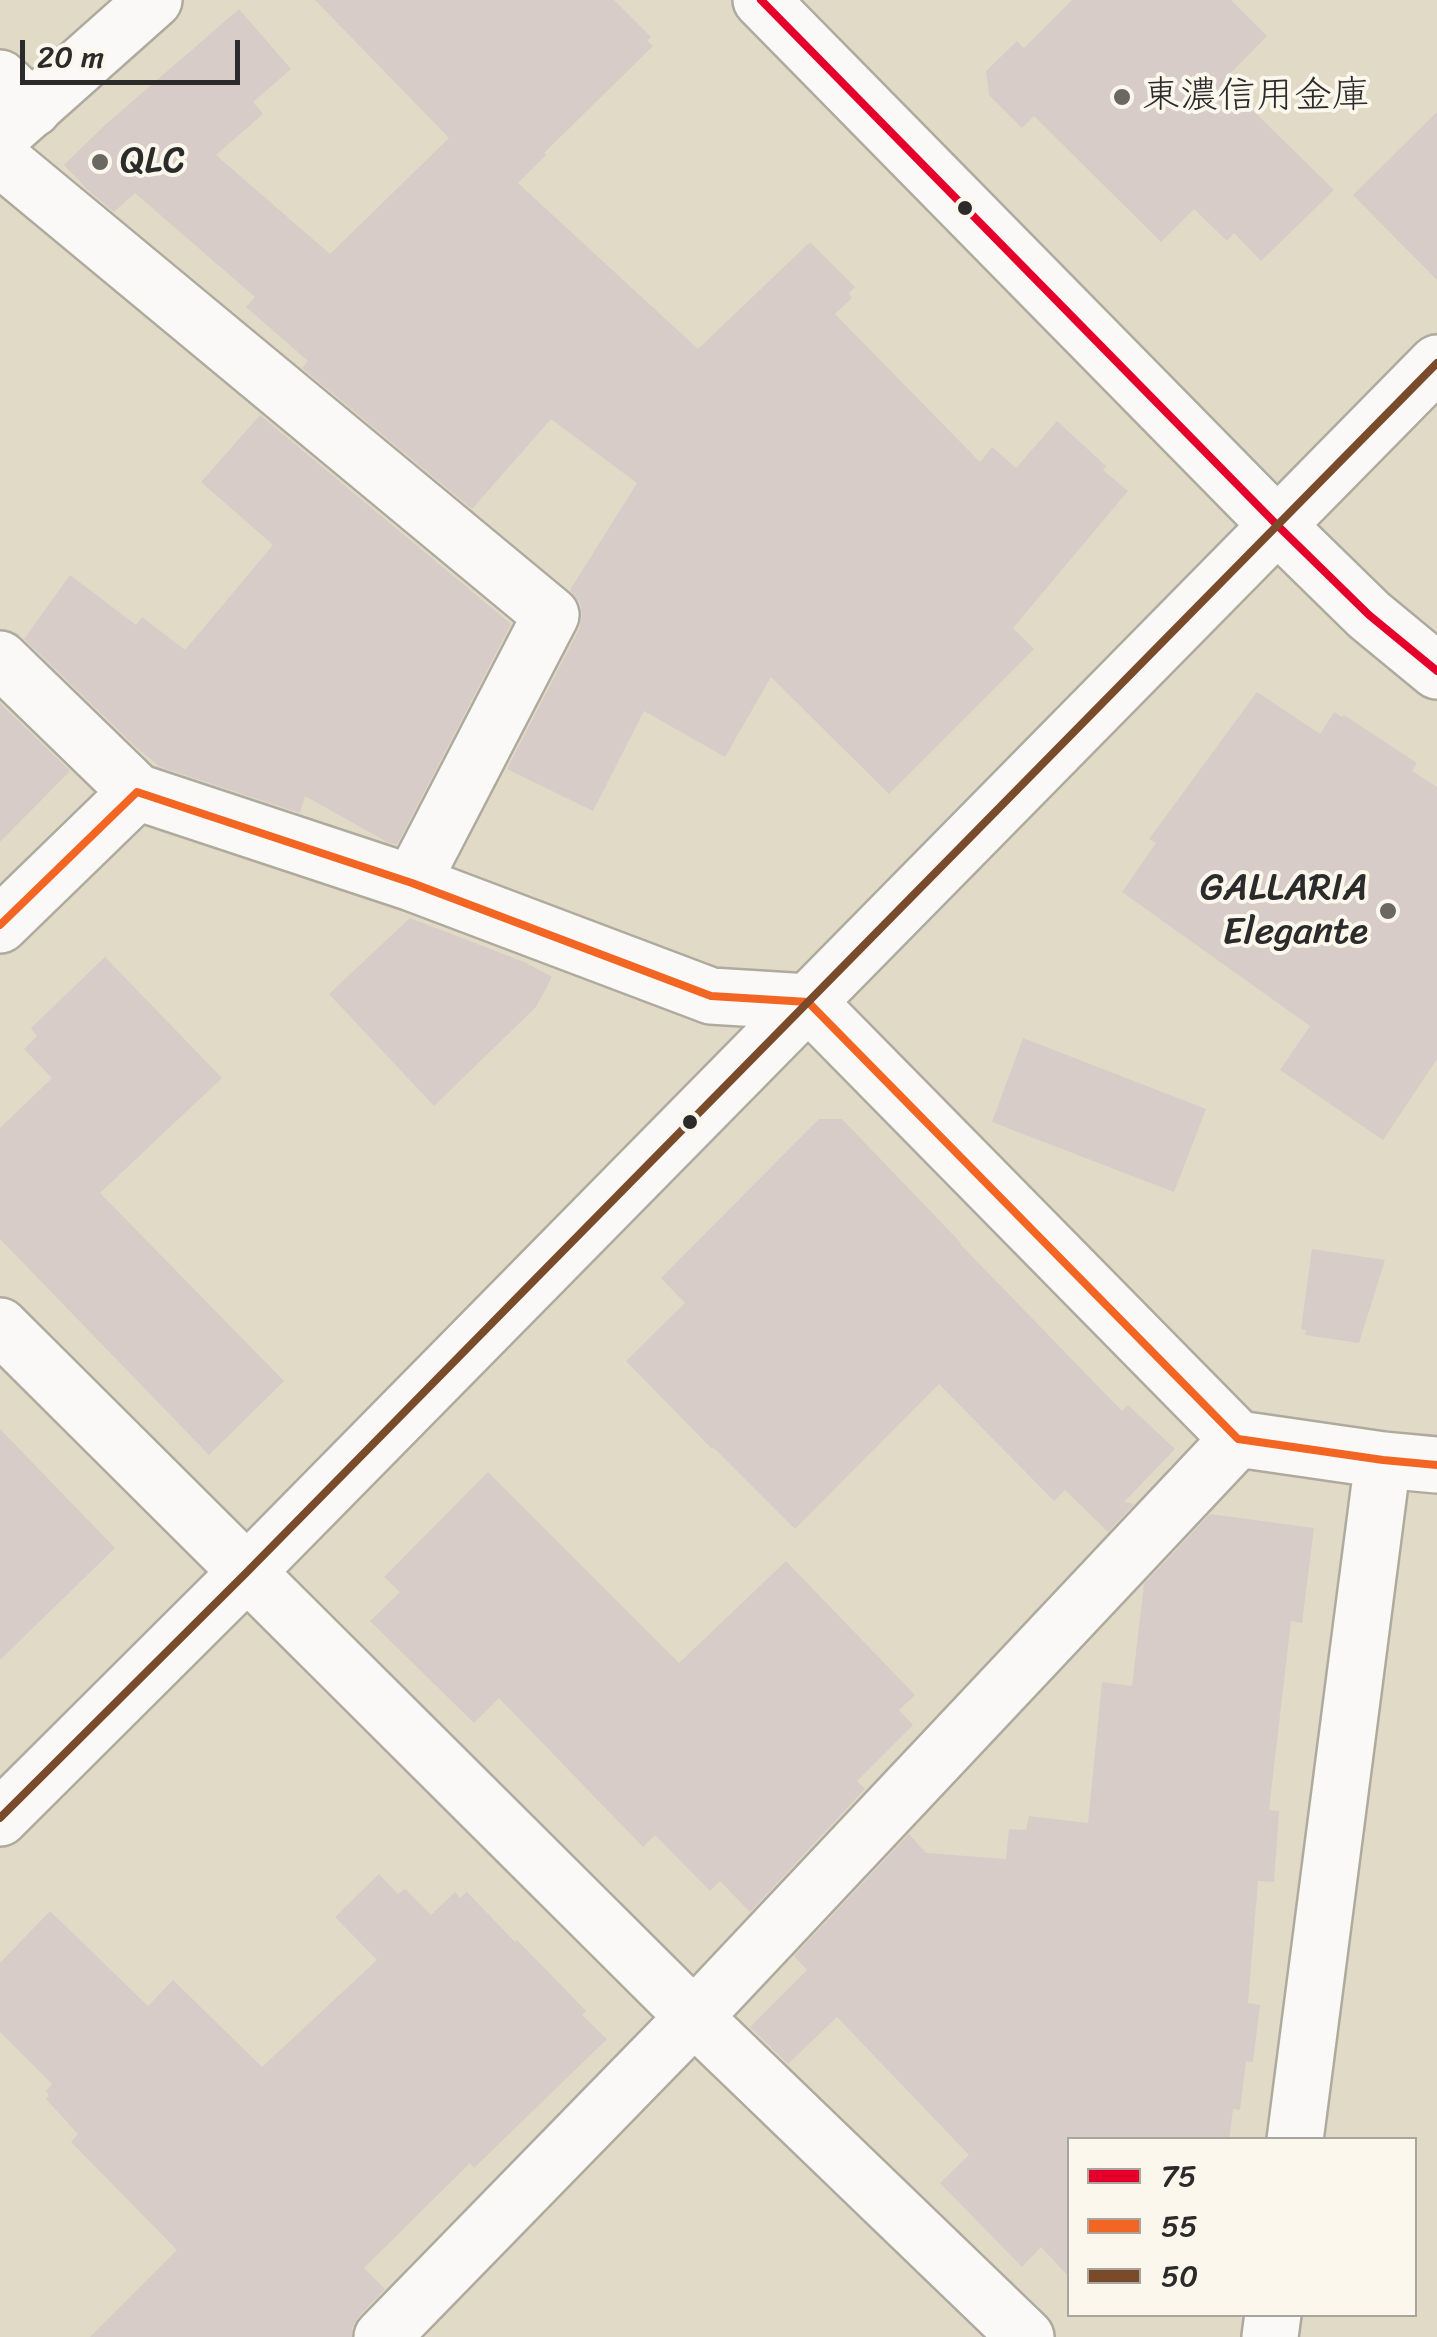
<!DOCTYPE html>
<meta charset="utf-8">
<style>
body{margin:0}
#map{position:relative;width:1437px;height:2337px;overflow:hidden;background:#e1dac7;font-family:Sriracha,sans-serif}
canvas{display:block}
.legend{position:absolute;left:1067px;top:2137px;width:350px;height:180px;box-sizing:border-box;background:#fbf7ec;border:2px solid #a8a59f;margin:0;padding:12px 18px;list-style:none;font-size:30px;color:#2b2b2b}
.legend li{display:flex;align-items:center;gap:20px;height:50px}
.legend b{width:50px;border:2px solid #a8a59f}
.scale{position:absolute;left:20px;top:40px;width:220px;height:45px;box-sizing:border-box;border:5px solid #2b2b2b;border-top:0;padding-left:12px;font-size:30px;line-height:35px;white-space:nowrap;color:#2b2b2b;-webkit-text-stroke:8px #fbf7ec;paint-order:stroke}
</style>
<div id="map">
<canvas width="1437" height="2337"></canvas>
<ul class="legend">
<li><b style="height:12px;background:#e4002b"></b>75</li>
<li><b style="height:12px;background:#f26522"></b>55</li>
<li><b style="height:12px;background:#7a4b2a"></b>50</li>
</ul>
<div class="scale">20 m</div>
</div>
<script>
const ctx = document.querySelector('canvas').getContext('2d');
ctx.lineJoin = 'round';
function fill(path, color) { ctx.fillStyle = color; ctx.fill(path, 'evenodd'); }
function stroke(path, color, width, dash) { ctx.strokeStyle = color; ctx.lineWidth = width; ctx.lineCap = dash ? 'butt' : 'round'; ctx.setLineDash(dash || []); ctx.stroke(path); }
function drawText(font, color, halo, rows, align = 'center') {
  ctx.font = font + ' Sriracha,"Klee One",sans-serif'; ctx.lineWidth = 8; ctx.setLineDash([]); ctx.textBaseline = 'middle'; ctx.strokeStyle = halo; ctx.fillStyle = color; for (const [text, x, y, turn = 0] of rows) {
    ctx.save(); ctx.translate(x, y); ctx.rotate((+turn || 0) * Math.PI / 180); ctx.textAlign = isNaN(turn) ? turn : align; if (halo) ctx.strokeText(text, 0, 0); ctx.fillText(text, 0, 0); ctx.restore();
  }
}
const building = new Path2D(`
 M 315,0 L 614,0 L 651,37 L 647,41 L 653,46 L 544,153 L 546,155 L 518,183 L 698,349 L 810,242 L 855,287 L 849,293 L 852,298 L 835,314 L 980,462 L 992,447 L 1016,468 L 1057,421 L 1106,466 L 1103,470 L 1128,491 L 1013,628 L 1034,649 L 889,794 L 771,677 L 725,757 L 644,711 L 593,811 L 507,769 L 579,629 L 582,615 L 580,603 L 570,590 L 637,483 L 551,419 L 472,509 L 302,368 L 308,361 L 246,307 L 255,297 L 135,193 L 114,212 L 88,190 L 64,165 L 105,125 L 239,9 L 291,69 L 253,102 L 263,114 L 216,155 L 330,254 L 449,138 Z
 M 1072,0 L 1231,0 L 1267,36 L 1223,81 L 1334,190 L 1261,261 L 1234,233 L 1227,241 L 1194,209 L 1161,242 L 1034,116 L 1022,128 L 989,95 L 986,71 L 1017,41 L 1024,48 Z
 M 1437,112 L 1437,280 L 1353,195 Z
 M 260,415 L 511,624 L 397,845 L 387,842 L 305,796 L 300,813 L 160,767 L 136,747 L 24,639 L 70,575 L 136,625 L 142,617 L 185,650 L 273,545 L 201,482 Z
 M 1257,692 L 1320,734 L 1334,712 L 1342,717 L 1344,715 L 1417,763 L 1412,771 L 1437,787 L 1437,1059 L 1383,1140 L 1280,1070 L 1310,1026 L 1122,892 L 1156,843 L 1149,839 Z
 M 0,703 L 70,771 L 0,842 Z
 M 410,918 L 524,962 L 552,977 L 536,1007 L 434,1106 L 329,994 Z
 M 105,957 L 222,1078 L 100,1193 L 284,1381 L 209,1455 L 0,1239 L 0,1128 L 52,1078 L 24,1049 L 37,1036 L 31,1028 Z
 M 1023,1038 L 1206,1109 L 1174,1192 L 992,1122 Z
 M 819,1119 L 842,1119 L 961,1243 L 960,1244 L 1122,1411 L 1128,1405 L 1175,1449 L 1124,1502 L 1134,1504 L 1108,1532 L 1065,1490 L 1054,1501 L 939,1384 L 795,1529 L 713,1447 L 712,1449 L 626,1361 L 685,1303 L 661,1278 Z
 M 1312,1249 L 1385,1260 L 1359,1343 L 1305,1335 L 1306,1330 L 1301,1329 Z
 M 0,1429 L 115,1548 L 0,1660 Z
 M 488,1472 L 679,1663 L 786,1561 L 915,1695 L 899,1710 L 913,1725 L 857,1781 L 865,1789 L 750,1912 L 720,1881 L 710,1891 L 655,1835 L 643,1847 L 499,1698 L 474,1723 L 370,1621 L 400,1592 L 384,1577 Z
 M 1210,1514 L 1314,1528 L 1302,1623 L 1291,1621 L 1269,1810 L 1279,1811 L 1274,1882 L 1258,1881 L 1248,2003 L 1260,2005 L 1253,2062 L 1246,2061 L 1240,2110 L 1233,2109 L 1229,2140 L 1070,2140 L 1070,2278 L 1041,2247 L 1022,2267 L 940,2183 L 969,2155 L 837,2017 L 788,2064 L 750,2027 L 807,1970 L 794,1956 L 909,1834 L 926,1853 L 1006,1859 L 1009,1829 L 1026,1830 L 1029,1816 L 1088,1823 L 1102,1682 L 1132,1686 L 1144,1584 Z
 M 379,1874 L 398,1894 L 405,1889 L 431,1915 L 455,1892 L 460,1898 L 467,1892 L 515,1942 L 517,1940 L 560,1984 L 586,2011 L 582,2015 L 607,2039 L 474,2168 L 470,2163 L 364,2268 L 385,2289 L 359,2316 L 352,2328 L 352,2337 L 90,2337 L 177,2250 L 71,2142 L 78,2134 L 46,2099 L 49,2096 L 46,2091 L 52,2084 L 0,2032 L 0,1963 L 50,1911 L 148,2006 L 173,1980 L 262,2067 L 377,1960 L 335,1917 Z`);
const minor = new Path2D(`
 M 0,78 L 33,109
 M 0,158 L 551,615 L 412,883
 M 0,659 L 137,792
 M 0,925 L 137,792 L 412,883 L 711,996 L 808,1002 L 1238,1439 L 1383,1460 L 1437,1465
 M 0,1326 L 694,2017 L 1026,2337
 M 1295,2140 L 1383,1460
 M 382,2337 L 694,2017 L 1238,1439
 M 1270,2337 L 1273,2314`);
const tertiary = new Path2D(`
 M 0,137 L 154,0`);
const secondary = new Path2D(`
 M 761,0 L 1278,526 L 1369,615 L 1437,671
 M 0,1818 L 246,1573 L 1437,363`);
const bus1 = new Path2D(`
 M 761,0 L 1278,526 L 1369,615 L 1437,671`);
const bus2 = new Path2D(`
 M 0,925 L 137,792 L 412,883 L 711,996 L 808,1002 L 1238,1439 L 1383,1460 L 1437,1465`);
const bus3 = new Path2D(`
 M 0,1818 L 246,1573 L 1437,363`);
const markers = [
 [1122,97,10,"#6b6862"],
 [100,162,10,"#6b6862"],
 [965,208,9,"#2b2b2b"],
 [1388,911,10,"#6b6862"],
 [690,1122,9,"#2b2b2b"]
];
const poiNames = [
 ["東濃信用金庫",1142,97],
 ["QLC",120,162],
 ["GALLARIA",1368,889,"right"],
 ["Elegante",1368,933,"right"]
];
fill(building, '#d8ccc8');
stroke(minor, '#aeaa9e', 60);
stroke(tertiary, '#aeaa9e', 60);
stroke(secondary, '#aeaa9e', 60);
stroke(minor, '#faf9f7', 55);
stroke(tertiary, '#faf9f7', 55);
stroke(secondary, '#faf9f7', 55);
stroke(bus1, '#e4002b', 8);
stroke(bus2, '#f26522', 8);
stroke(bus3, '#7a4b2a', 8);
for (const [x, y, r, color] of markers) { const dot = new Path2D(); dot.arc(x, y, r, 0, 2 * Math.PI); ctx.fillStyle = color; ctx.fill(dot); stroke(dot, '#fbf7ec', 4); }
drawText('38px', '#2b2b2b', '#fbf7ec', poiNames, 'left');
</script>
